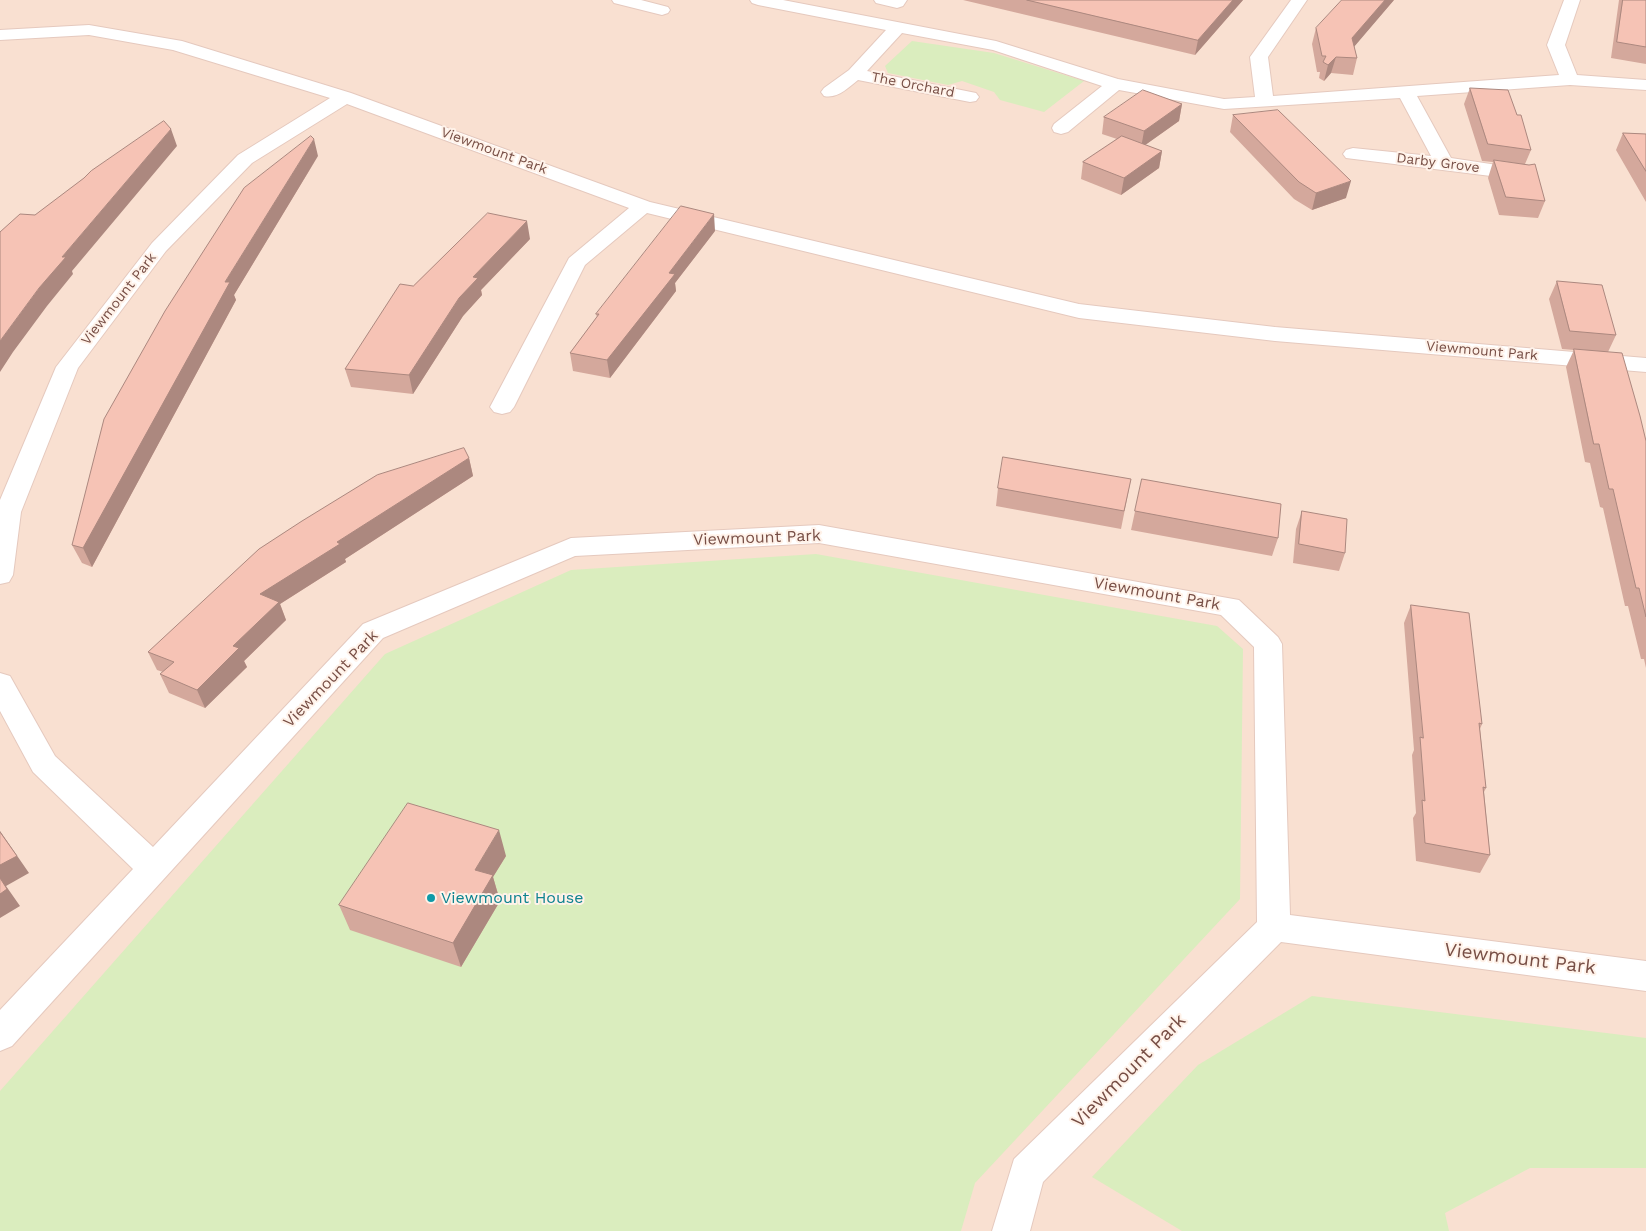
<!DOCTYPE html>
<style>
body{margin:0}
canvas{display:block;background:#feede0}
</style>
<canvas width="1646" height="1231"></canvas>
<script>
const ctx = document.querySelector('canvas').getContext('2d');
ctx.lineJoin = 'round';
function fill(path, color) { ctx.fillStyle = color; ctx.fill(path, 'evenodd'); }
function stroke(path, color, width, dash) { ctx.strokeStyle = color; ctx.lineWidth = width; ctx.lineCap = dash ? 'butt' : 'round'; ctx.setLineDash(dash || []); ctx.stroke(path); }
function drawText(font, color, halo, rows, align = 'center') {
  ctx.font = font + ' "Work Sans",sans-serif'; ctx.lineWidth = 4; ctx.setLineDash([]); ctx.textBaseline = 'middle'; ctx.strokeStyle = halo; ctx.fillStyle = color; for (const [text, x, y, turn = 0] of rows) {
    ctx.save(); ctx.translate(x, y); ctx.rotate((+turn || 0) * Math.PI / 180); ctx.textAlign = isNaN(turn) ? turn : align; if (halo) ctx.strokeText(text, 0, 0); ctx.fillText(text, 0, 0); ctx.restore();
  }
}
const residential = new Path2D(`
 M 0,0 L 1646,0 L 1646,1231 L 0,1231 Z`);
const green = new Path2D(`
 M 912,41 L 994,53 L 1084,81 L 1044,112 L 1000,100 L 994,92 L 962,81 L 948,85 L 888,73 L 885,66 Z
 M 816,554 L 1217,626 L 1243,649 L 1240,899 L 975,1183 L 961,1231 L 0,1231 L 0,1091 L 385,654 L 571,570 Z
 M 1312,996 L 1646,1038 L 1646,1168 L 1530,1168 L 1445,1213 L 1449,1231 L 1182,1231 L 1092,1177 L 1198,1065 Z`);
const minor = new Path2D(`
 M 612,0 L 641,0 L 668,7 L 670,10 L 668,13 L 662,15 L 614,3 Z
 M 750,0 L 783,0 L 996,41 L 1118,79 L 1224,99 L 1255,97 L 1250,57 L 1291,0 L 1307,0 L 1268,57 L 1273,96 L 1559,75 L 1547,45 L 1564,0 L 1580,0 L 1565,45 L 1577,75 L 1646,80 L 1646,90 L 1570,85 L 1417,96 L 1451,158 L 1530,170 L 1533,174 L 1530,178 L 1523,180 L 1346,158 L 1343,154 L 1346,150 L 1353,148 L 1431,156 L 1400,98 L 1224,109 L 1119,90 L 1068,132 L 1061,134 L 1054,132 L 1052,128 L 1054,124 L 1102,86 L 993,50 L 902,33 L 867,71 L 976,93 L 979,97 L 976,101 L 970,102 L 858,80 C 848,88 837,99 824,96 L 821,92 L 824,88 L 849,70 L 886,30 L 758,5 L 752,3 Z
 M 874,0 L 907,0 L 903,6 L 897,8 L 876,3 Z
 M 89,25 L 182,41 L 351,93 L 650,202 L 1079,304 L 1275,327 L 1646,358 L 1646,372 L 1275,341 L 1079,318 L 647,213 L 585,265 L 514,407 L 510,412 L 502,414 L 494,412 L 490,407 L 569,258 L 629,208 L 347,104 L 252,163 L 166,251 L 78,368 L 21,512 L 13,575 L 9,582 L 0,584 L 0,500 L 56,367 L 152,243 L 238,155 L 330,98 L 173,50 L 89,35 L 0,40 L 0,30 Z
 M 819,525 L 1239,600 L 1278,637 L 1282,644 L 1290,915 L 1646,961 L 1646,991 L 1281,942 L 1043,1182 L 1030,1231 L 992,1231 L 1014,1159 L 1257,922 L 1254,647 L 1221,615 L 819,543 L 575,556 L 383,638 L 12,1046 L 0,1051 L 0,1010 L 133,869 L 33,772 L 0,711 L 0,673 L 10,676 L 55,756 L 153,847 L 363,624 L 571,538 Z`);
const wall = new Path2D(`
 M 963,0 L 1243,0 L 1195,55 Z
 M 1394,0 L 1354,46 L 1357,58 L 1353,75 L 1331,73 L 1324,81 L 1319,78 L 1320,72 L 1317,72 L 1312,44 L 1316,28 Z
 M 1619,0 L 1646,0 L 1646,64 L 1611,58 Z
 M 1470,88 L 1517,115 L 1531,150 L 1525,164 L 1545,201 L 1538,218 L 1499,215 L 1488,178 L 1493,162 L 1482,161 L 1464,104 Z
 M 1182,104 L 1179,121 L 1145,145 L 1162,151 L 1159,168 L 1121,195 L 1081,179 L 1083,162 L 1117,139 L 1102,134 L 1104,117 Z
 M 1233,115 L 1346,198 L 1312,210 L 1294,199 L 1230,132 Z
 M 1623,133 L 1646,134 L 1646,202 L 1616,150 Z
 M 318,156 L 234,295 L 236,300 L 92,567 L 82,563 L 72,545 Z
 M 715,231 L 675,283 L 676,291 L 610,378 L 573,371 L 570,353 L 597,317 L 596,314 Z
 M 530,239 L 481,290 L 482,295 L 463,316 L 413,394 L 351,387 L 345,369 L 413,286 Z
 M 1557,281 L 1616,335 L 1608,352 L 1646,441 L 1646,668 L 1644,659 L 1641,659 L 1628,606 L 1625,606 L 1603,508 L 1600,507 L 1590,463 L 1585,462 L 1566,367 L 1574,350 L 1562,349 L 1549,299 Z
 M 469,458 L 473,476 L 345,559 L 346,562 L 280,604 L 286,620 L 244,661 L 247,667 L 205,708 L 169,693 L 160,674 L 163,672 L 157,670 L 148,652 Z
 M 1131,479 L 1121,529 L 996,506 L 998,488 Z
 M 1142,479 L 1278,538 L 1272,556 L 1131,530 Z
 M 1302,511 L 1345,553 L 1339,571 L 1293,563 L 1296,529 Z
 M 1411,605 L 1482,724 L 1480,729 L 1486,788 L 1484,792 L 1490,855 L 1480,873 L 1416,861 L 1413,818 L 1416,813 L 1412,755 L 1414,750 L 1404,623 Z
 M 506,856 L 493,877 L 500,901 L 461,967 L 350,930 L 339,905 Z`);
const shadedWall = new Path2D(`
 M 1233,0 L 1243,0 L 1195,55 L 1198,40 Z
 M 1385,0 L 1394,0 L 1348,54 L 1352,38 Z
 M 1336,57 L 1331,73 L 1324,81 L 1328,65 Z
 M 1182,104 L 1179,121 L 1141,148 L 1144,131 Z
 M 171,129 L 177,146 L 72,271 L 73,274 L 47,306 L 13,352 L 0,372 L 0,341 L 62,257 Z
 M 314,139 L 318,156 L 234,295 L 236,300 L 92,567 L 83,548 L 225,282 Z
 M 1162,151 L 1159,168 L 1121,195 L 1124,178 Z
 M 1351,181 L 1346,198 L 1312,210 L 1316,193 Z
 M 714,214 L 715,231 L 675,283 L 676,291 L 610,378 L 607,360 L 669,273 Z
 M 527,221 L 530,239 L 481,290 L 482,295 L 463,316 L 413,394 L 409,375 L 473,277 Z
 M 469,458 L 473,476 L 345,559 L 346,562 L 280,604 L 286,620 L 244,661 L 247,667 L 205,708 L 197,690 L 233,646 L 260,594 L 337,542 Z
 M 499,830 L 506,856 L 493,877 L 500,901 L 461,967 L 453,943 L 475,870 Z
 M 0,831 L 29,873 L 6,886 L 20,906 L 0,918 Z`);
const building = new Path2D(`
 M 1027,0 L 1233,0 L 1198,40 Z
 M 1342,0 L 1385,0 L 1352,38 L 1357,58 L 1336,57 L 1328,65 L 1323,62 L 1326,56 L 1322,56 L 1316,28 Z
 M 1623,0 L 1646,0 L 1646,47 L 1617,42 Z
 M 1470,88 L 1508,90 L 1517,115 L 1521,115 L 1531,150 L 1488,144 Z
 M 1143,90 L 1182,104 L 1144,131 L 1104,117 Z
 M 1278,110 L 1351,181 L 1316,193 L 1299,182 L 1233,115 Z
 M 164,121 L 171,129 L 62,257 L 66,257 L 39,288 L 0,341 L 0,232 L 20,214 L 35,215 L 84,178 L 91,171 Z
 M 1623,133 L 1646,134 L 1646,171 Z
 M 311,136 L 314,139 L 225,282 L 230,282 L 83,548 L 72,545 L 104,419 L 165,311 L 244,188 Z
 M 1122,136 L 1162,151 L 1124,178 L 1083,162 Z
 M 1494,160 L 1529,165 L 1535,164 L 1545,201 L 1506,197 Z
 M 681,206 L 714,214 L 669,273 L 675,274 L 607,360 L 570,353 L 599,314 L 596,314 Z
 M 488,213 L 527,221 L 473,277 L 478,278 L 459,298 L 409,375 L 345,369 L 400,284 L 413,286 Z
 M 1557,281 L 1602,285 L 1616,335 L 1570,331 Z
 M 1574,349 L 1622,353 L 1640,416 L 1646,441 L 1646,617 L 1639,588 L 1636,588 L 1613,489 L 1609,489 L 1599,444 L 1594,444 Z
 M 464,448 L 469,458 L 337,542 L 340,544 L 260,594 L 279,602 L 233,646 L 239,648 L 197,690 L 160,674 L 174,662 L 148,652 L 259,549 L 302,521 L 377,475 Z
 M 1003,457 L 1131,479 L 1124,511 L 998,488 Z
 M 1142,479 L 1281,504 L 1278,538 L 1135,511 Z
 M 1302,511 L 1347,519 L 1345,553 L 1299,544 Z
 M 1411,605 L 1469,613 L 1482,724 L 1479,723 L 1486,788 L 1483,787 L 1490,855 L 1425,843 L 1422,800 L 1425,801 L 1420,737 L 1423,738 Z
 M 408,803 L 499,830 L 475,870 L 493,875 L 453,943 L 339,905 Z
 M 0,832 L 17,856 L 0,865 Z
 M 0,878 L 7,889 L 0,894 Z`);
const markers = [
 [431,898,5,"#0f9aa8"]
];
const farStreetnames = [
 ["The Orchard",913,85,11],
 ["Viewmount Park",494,151,20],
 ["Darby Grove",1438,163,7],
 ["Viewmount Park",119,299,-52],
 ["Viewmount Park",1482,351,5]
];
const streetNames = [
 ["Viewmount Park",757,538,-2],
 ["Viewmount Park",1157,594,10],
 ["Viewmount Park",331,679,-46]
];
const cultureNames = [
 ["Viewmount House",441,898]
];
const nearStreetnames = [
 ["Viewmount Park",1520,959,7],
 ["Viewmount Park",1129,1071,-45]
];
fill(residential, '#f9e0d1');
fill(green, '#daedbe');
stroke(minor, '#e5c9be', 2);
fill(minor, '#fff');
fill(wall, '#d4a89c');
fill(shadedWall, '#ac887f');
fill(building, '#f6c3b5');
stroke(building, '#ac887f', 1);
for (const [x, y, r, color] of markers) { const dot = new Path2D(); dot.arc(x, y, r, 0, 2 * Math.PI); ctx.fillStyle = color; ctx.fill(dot); stroke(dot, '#fff2e9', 2); }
drawText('14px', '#774e45', '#fff2e9', farStreetnames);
drawText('16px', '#774e45', '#fff2e9', streetNames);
drawText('16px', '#0d838f', '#fff2e9', cultureNames, 'left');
drawText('19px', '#774e45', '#fff2e9', nearStreetnames);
</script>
